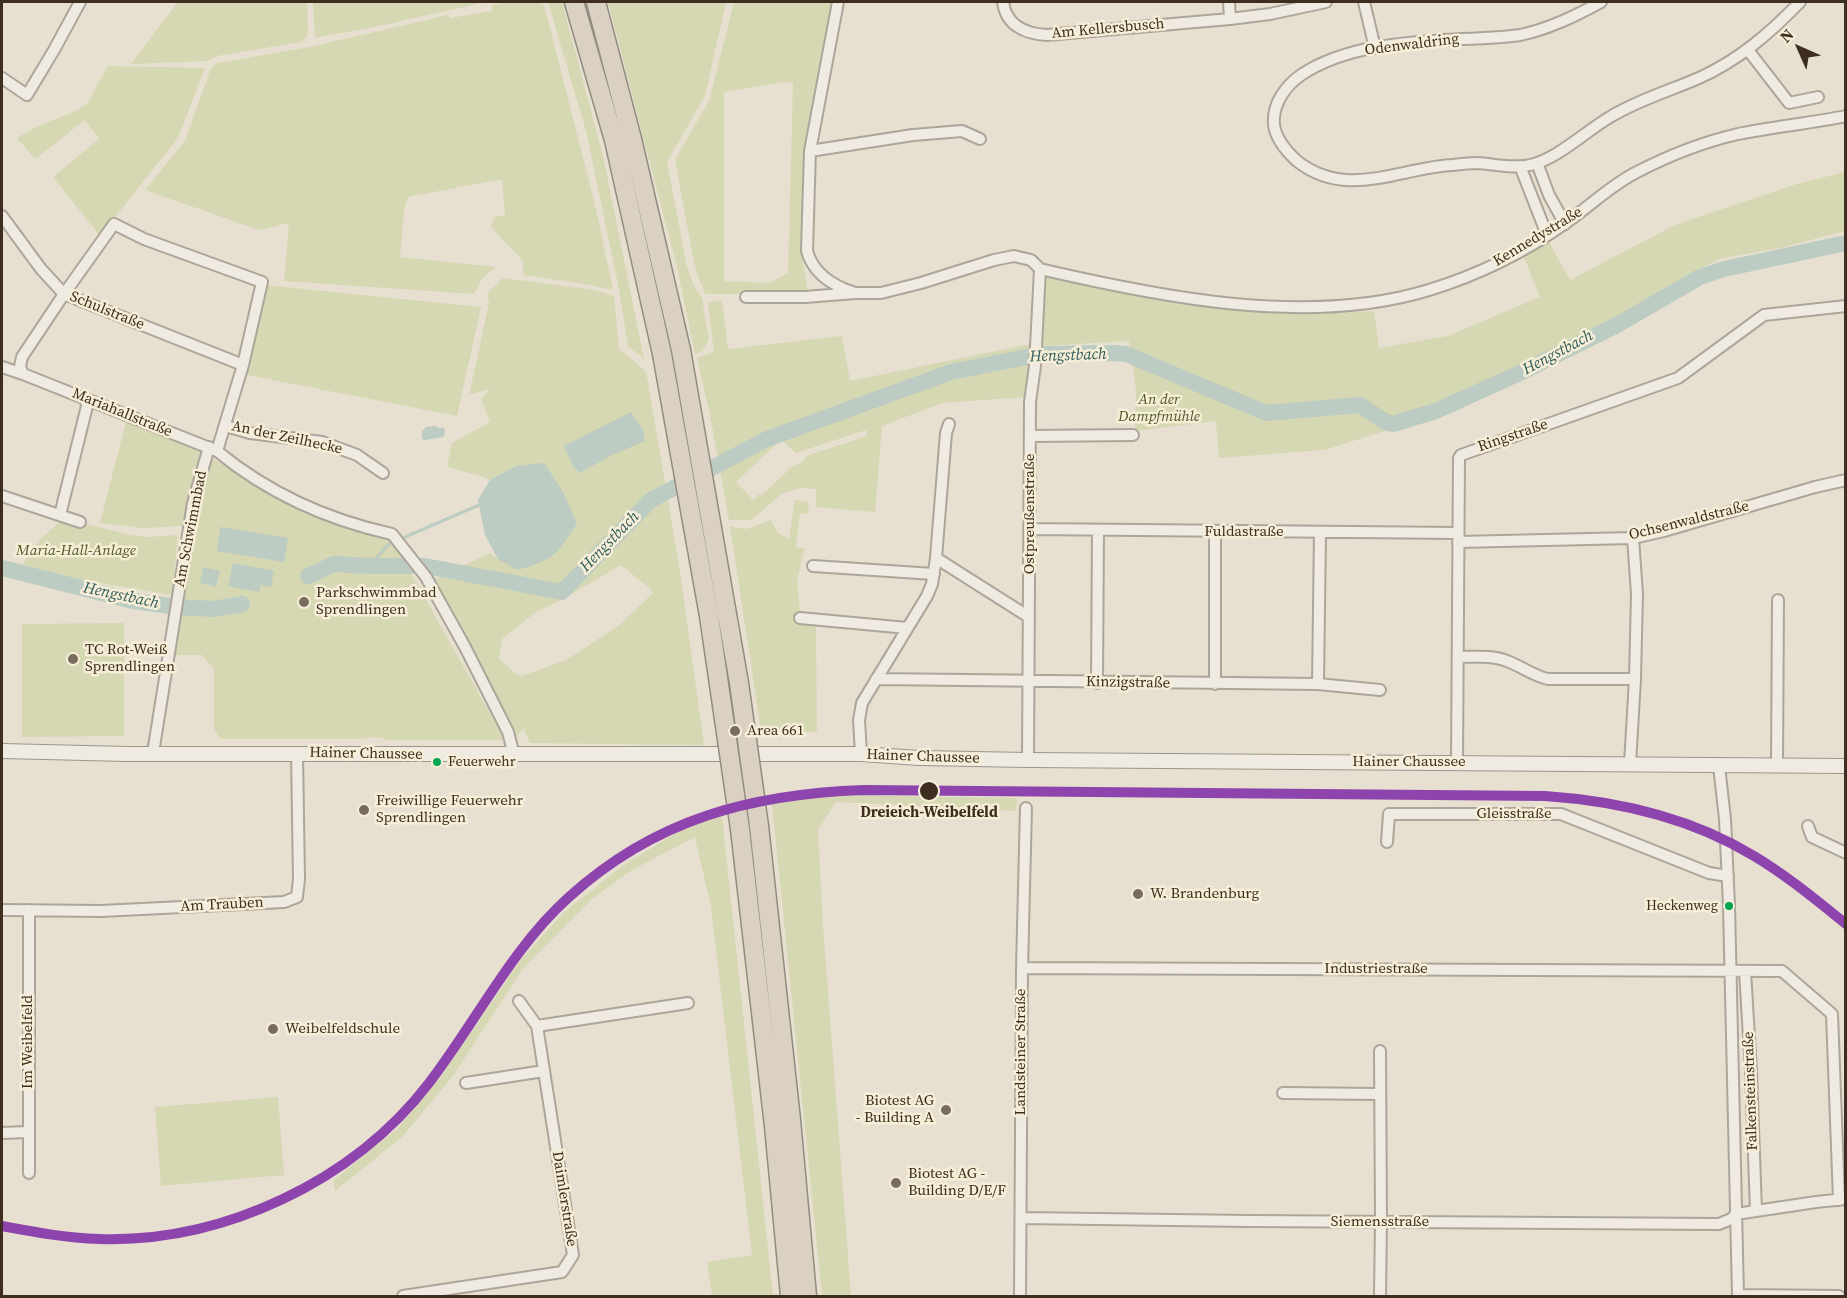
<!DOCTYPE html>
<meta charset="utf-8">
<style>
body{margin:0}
#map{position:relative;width:1847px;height:1298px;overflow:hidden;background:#e7e0d1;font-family:"Source Serif 4",serif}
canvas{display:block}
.frame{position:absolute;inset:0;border:3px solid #3d2e20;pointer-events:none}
.north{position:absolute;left:1769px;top:18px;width:60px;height:60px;-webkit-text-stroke:4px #f7eed8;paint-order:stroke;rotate:315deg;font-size:16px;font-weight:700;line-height:24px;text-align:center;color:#3d2e20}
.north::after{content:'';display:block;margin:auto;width:21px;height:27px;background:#3d2e20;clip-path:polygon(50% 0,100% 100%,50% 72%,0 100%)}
</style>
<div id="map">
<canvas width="1847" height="1298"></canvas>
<div class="frame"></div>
<div class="north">N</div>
</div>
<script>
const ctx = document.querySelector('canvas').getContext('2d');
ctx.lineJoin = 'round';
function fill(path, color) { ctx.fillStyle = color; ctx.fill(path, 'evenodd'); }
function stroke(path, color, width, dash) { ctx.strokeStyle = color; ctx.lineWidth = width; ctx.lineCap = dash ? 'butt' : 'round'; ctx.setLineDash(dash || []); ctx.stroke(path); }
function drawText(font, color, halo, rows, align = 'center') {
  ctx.font = font + ' "Source Serif 4",serif'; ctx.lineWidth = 5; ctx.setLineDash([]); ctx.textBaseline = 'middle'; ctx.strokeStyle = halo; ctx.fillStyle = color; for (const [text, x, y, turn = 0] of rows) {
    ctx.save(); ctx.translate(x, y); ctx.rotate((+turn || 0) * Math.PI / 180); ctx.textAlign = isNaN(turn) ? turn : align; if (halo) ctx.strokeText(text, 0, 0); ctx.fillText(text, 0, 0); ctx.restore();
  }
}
const green = new Path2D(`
 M 178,2 L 307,2 L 308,35 L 301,42 L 217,56 L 208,61 L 131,64 Z
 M 313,2 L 486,2 L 379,26 L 315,38 Z
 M 509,2 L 538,2 L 544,5 L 594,200 L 613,290 L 591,285 L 523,275 L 523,261 L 491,227 L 494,217 L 505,215 L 502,179 L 408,197 L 404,210 L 400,257 L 496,267 L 482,279 L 474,294 L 284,281 L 289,223 L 259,230 L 145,190 L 185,141 L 211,68 L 217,63 L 310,47 L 448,15 L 451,18 L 491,11 L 493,5 Z
 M 548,2 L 562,2 L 603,156 L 644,359 L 628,346 L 619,289 L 586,131 Z
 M 608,2 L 726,2 L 705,96 L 667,162 L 687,267 L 695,288 L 702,298 L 709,340 L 702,351 L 695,354 L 678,271 Z
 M 734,2 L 833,2 L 804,156 L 802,256 L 808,294 L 705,294 L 695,268 L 675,160 L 709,101 ZM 786,82 L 793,83 L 788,273 L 770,283 L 724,281 L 724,92 Z
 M 108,66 L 205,68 L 178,138 L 100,236 L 53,177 L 99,139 L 85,120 L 35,159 L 17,138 L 38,126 L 76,111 L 87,104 Z
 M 1845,172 L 1845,231 L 1784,247 L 1719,259 L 1692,273 L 1648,301 L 1565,343 L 1572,352 L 1568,353 L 1446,412 L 1324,450 L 1219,458 L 1216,421 L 1135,431 L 1136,390 L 1129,341 L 1042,346 L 1046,276 C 1130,293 1214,311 1300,314 C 1325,314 1349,312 1374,311 L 1379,348 L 1448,336 L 1540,297 L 1523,255 L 1548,240 L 1570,280 L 1675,225 L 1797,184 Z
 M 503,278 L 595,290 L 614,296 L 619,349 L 646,371 L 680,571 L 704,745 L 530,743 L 524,729 L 516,736 L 434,580 L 490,553 L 498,559 L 516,466 L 490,480 L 484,477 L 447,467 L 452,443 L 490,422 L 481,399 L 490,389 L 469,395 L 489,303 L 487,293 ZM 621,565 L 648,587 L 653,593 L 617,627 L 566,660 L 522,676 L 516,674 L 499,658 L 502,639 L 536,612 L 563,599 Z
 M 264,285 L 481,307 L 457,416 L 242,374 Z
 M 722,300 L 728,349 L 842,336 L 850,381 L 1031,344 L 1027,397 L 942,403 L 882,426 L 875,512 L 816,507 L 816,489 L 800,488 L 783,493 L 751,520 L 729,520 L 710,415 L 697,358 L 714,352 L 708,302 ZM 866,430 L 867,436 L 806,456 L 803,462 L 793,466 L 762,495 L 759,494 L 753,500 L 736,482 L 781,440 L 796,453 Z
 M 126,422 L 202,452 L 187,503 L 183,526 L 143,528 L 100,523 Z
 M 209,457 L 229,468 L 233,468 L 291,503 L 334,524 L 390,536 L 505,740 L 388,740 C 382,737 370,736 364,739 L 221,739 L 214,730 L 214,669 L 202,655 L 174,655 L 195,515 Z
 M 795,500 L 809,502 L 808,514 L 800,513 L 796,547 L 805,548 L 797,580 L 801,623 L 816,624 L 817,732 L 761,731 L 730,526 L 746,529 L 771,520 L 777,532 L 789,539 Z
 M 63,519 L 131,535 L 148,537 L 178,535 L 172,595 L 21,570 C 30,546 44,536 63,519 Z
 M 124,623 L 124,736 L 22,737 L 22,624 Z
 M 827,795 L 1017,798 L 1016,811 L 836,802 L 818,830 L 823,925 L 851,1296 L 822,1296 L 772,803 Z
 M 722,816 L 773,1296 L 712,1296 L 707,1262 L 752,1255 L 711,907 L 695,837 L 632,870 L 592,899 L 522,970 L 453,1076 L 402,1137 L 335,1191 L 333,1181 L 398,1128 L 441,1077 L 519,962 L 563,913 L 621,867 L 669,837 L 684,829 Z
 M 278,1097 L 284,1175 L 161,1186 L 155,1107 Z`);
const water = new Path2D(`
 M 631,412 L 643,430 L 645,441 L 612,455 L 580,473 L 573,466 L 564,446 Z
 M 436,426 L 438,428 L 444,428 L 445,430 L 444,437 L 425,440 L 422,439 L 422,431 L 426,427 Z
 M 544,463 L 563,492 L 577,523 C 557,555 554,560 517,570 L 498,559 L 485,535 L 478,500 L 490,480 L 516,466 Z
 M 220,527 L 288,538 L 284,562 L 217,551 Z
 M 233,563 L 274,571 L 271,587 L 261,585 L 259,592 L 228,586 Z
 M 203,567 L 220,571 L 216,587 L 200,583 Z`);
const stream = new Path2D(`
 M 405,537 L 479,505
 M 369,566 L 389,544`);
const river = new Path2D(`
 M 2,568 L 133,601 L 177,607 L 214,609 L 242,604
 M 308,576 L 334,564 L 369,566 L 425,566 L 562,592 L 651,500 L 767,439 L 951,372 L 1042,354 L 1114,353 L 1126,354 L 1266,413 L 1360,405 L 1386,422 L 1393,424 L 1436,411 L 1522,372 L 1617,325 L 1700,277 L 1724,269 L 1846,243`);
const street = new Path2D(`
 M 838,2 L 810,151 L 807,251 C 813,273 833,286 855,293
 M 1003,2 C 1006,25 1025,34 1047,35 L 1230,19 L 1270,14 L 1326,2
 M 1229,2 L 1230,19
 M 1364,2 L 1375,48
 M 1601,2 C 1575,16 1549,29 1520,35 C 1501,38 1481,38 1461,39 C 1409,42 1346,45 1301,75 C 1285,86 1272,105 1274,125 C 1276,139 1286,151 1297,161 C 1346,200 1399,168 1452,165 C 1461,164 1469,163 1477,163 C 1494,164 1513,169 1530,165 C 1556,160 1586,131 1610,117 C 1638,100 1669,91 1699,78 C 1739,60 1770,33 1800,2
 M 1748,50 L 1789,103 L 1818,97
 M 2,78 L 27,95 L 54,50 L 80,2
 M 810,151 L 913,135 L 962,131 L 980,139
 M 1537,163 L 1549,195 L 1565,224
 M 1520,166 L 1547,235
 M 2,216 L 41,269 L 64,294 L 243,365
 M 1040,269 C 1160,297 1309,327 1429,290 C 1478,275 1525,252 1567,222 C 1590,206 1611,185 1637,172 C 1668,156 1703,142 1738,134 C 1774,127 1810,123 1846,116
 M 746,297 L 805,297 L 855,293 L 881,293 L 921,283 L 994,260 L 1014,256 L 1031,260 L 1040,269
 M 2,367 L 23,374 L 217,451 C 268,493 328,520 392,534 L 426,577 L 465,647 L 508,732 L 514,755
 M 23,374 L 20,367 L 22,357 L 64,294 L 114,224 L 144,239 L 262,282 L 243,365 L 217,451
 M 225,426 L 250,433 L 322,442 L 357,455 L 383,473
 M 1030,436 L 1133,435
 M 2,496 L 80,522
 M 60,515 L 87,406 L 86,400
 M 1031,529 L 1458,533
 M 1458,542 L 1633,538 L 1664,531 L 1815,487 L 1846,480
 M 936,558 L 1029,617
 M 813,566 L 934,574
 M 800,618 L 907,628
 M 1458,657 C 1474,657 1492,655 1507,661 C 1521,666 1533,676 1548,679 L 1635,679
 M 876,679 L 1318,684 L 1380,690
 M 1097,683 L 1098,530
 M 1215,684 L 1215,531
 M 1318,684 L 1320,532
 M 153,753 L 193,503 L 209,447
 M 861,754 L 859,720 L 862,703 L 927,596 L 932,584 L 936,558 L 946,433 L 949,424
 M 1028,760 L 1030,402 L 1035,366 L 1040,269
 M 1457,762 L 1459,458 L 1461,455 L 1678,378 L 1764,315 L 1846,306
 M 1630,764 L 1635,679 L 1637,594 L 1633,538
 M 1719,766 L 1725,819 L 1729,906 L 1738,1296
 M 1777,766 L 1778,600
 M 1808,826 L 1812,837 L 1846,853
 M 1387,842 L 1389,814 L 1561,814 L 1709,873 L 1728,876
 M 2,910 L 101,911 L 284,902 L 297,897 L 299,879 L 297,753
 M 29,910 L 29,1173
 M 1022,968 L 1782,971 L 1832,1014 L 1839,1200
 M 1745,971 L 1751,1071 L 1756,1211
 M 537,1026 L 688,1003
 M 466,1083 L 544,1071
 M 1283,1093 L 1379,1094
 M 2,1133 L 28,1132
 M 1021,1218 L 1249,1221 L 1719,1224 L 1731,1219 L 1736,1214 L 1816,1202 L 1845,1199
 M 1738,1295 L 1839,1296
 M 403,1296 L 562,1272 L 573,1255 L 537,1026 L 519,1001
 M 1020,1296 L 1022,968 L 1026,808
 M 1380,1296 L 1381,1221 L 1380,1051`);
const secondary = new Path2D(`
 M 2,751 L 127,754 L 861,754 L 919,758 L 1028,760 L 1846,766`);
const highway = new Path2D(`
 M 574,2 L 614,140 L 662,354
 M 596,2 L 632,139 L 681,350
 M 759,826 L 791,1120 L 807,1296
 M 740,829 L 774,1126 L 790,1296`);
const highwayBridge = new Path2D(`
 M 681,350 L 739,683 L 759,826
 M 662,354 L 709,616 L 740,829`);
const rail1 = new Path2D(`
 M 2,1226 C 34,1232 66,1238 99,1239 C 223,1243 354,1181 429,1083 C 476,1022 511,949 569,897 C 655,819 751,794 864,790 L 1545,796 C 1619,801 1690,817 1754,856 C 1786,875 1816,900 1846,924`);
const markers = [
 [304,602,6,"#786c5e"],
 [73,659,6,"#786c5e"],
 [735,731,6,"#786c5e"],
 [437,762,5,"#00a651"],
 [929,791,10,"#3d2e20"],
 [364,810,6,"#786c5e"],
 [1138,894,6,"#786c5e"],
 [1729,906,5,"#00a651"],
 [273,1029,6,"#786c5e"],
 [946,1110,6,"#786c5e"],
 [896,1183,6,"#786c5e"]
];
const busNames = [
 ["Feuerwehr",448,762],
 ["Heckenweg",1718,906,"right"]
];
const streetNames = [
 ["Am Kellersbusch",1108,29,-5],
 ["Odenwaldring",1412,45,-7],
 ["Kennedystraße",1538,237,-31],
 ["Schulstraße",107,311,22],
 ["Mariahallstraße",122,413,22],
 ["Ringstraße",1513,436,-19],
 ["An der Zeilhecke",287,438,12],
 ["Ostpreußenstraße",1030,514,-90],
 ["Ochsenwaldstraße",1689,521,-14],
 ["Am Schwimmbad",191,529,-79],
 ["Fuldastraße",1244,532],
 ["Kinzigstraße",1128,683,1],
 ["Hainer Chaussee",366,754,1],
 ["Hainer Chaussee",923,757,2],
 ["Hainer Chaussee",1409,762],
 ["Gleisstraße",1514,814],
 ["Am Trauben",222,905,-3],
 ["Industriestraße",1376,969],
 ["Im Weibelfeld",28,1042,-90],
 ["Landsteiner Straße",1021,1052,-90],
 ["Falkensteinstraße",1751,1091,-92],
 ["Daimlerstraße",564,1199,81],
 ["Siemensstraße",1380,1222]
];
const parkNames = [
 ["An der",1159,400],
 ["Dampfmühle",1159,417],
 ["Maria-Hall-Anlage",76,551]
];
const poiNames = [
 ["Parkschwimmbad",316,593],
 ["Sprendlingen",316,610],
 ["TC Rot-Weiß",85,650],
 ["Sprendlingen",85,667],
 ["Area 661",747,731],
 ["Freiwillige Feuerwehr",376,801],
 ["Sprendlingen",376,818],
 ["W. Brandenburg",1150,894],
 ["Weibelfeldschule",285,1029],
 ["Biotest AG",934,1101,"right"],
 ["- Building A",934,1118,"right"],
 ["Biotest AG -",908,1174],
 ["Building D/E/F",908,1191]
];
const stopNames = [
 ["Dreieich-Weibelfeld",929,813]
];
const waterNames = [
 ["Hengstbach",1558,353,-28],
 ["Hengstbach",1068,356,-2],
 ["Hengstbach",610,542,-46],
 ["Hengstbach",121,596,12]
];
fill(green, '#d6d7b3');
fill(water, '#bcccc2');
stroke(stream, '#bcccc2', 3);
stroke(river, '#bcccc2', 16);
stroke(street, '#ada599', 14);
stroke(secondary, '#9c958a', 16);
stroke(highway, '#928b80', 21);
stroke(street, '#efebe3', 10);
stroke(secondary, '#efebe3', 14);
stroke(highway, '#dad1c2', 18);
stroke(highwayBridge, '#928b80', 21, []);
stroke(highwayBridge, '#dad1c2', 18);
stroke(rail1, '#8e44ad', 10);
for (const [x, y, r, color] of markers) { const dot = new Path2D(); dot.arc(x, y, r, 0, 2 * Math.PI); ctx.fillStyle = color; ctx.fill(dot); stroke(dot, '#f7eed8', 2); }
drawText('14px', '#3d2e20', '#f7eed8', busNames, 'left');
drawText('15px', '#3d2e20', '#f7eed8', streetNames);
drawText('italic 15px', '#4d5a26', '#f7eed8', parkNames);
drawText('15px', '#3d2e20', '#f7eed8', poiNames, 'left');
drawText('bold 15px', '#3d2e20', '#f7eed8', stopNames);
drawText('italic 16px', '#2f5d5a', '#f7eed8', waterNames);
</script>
